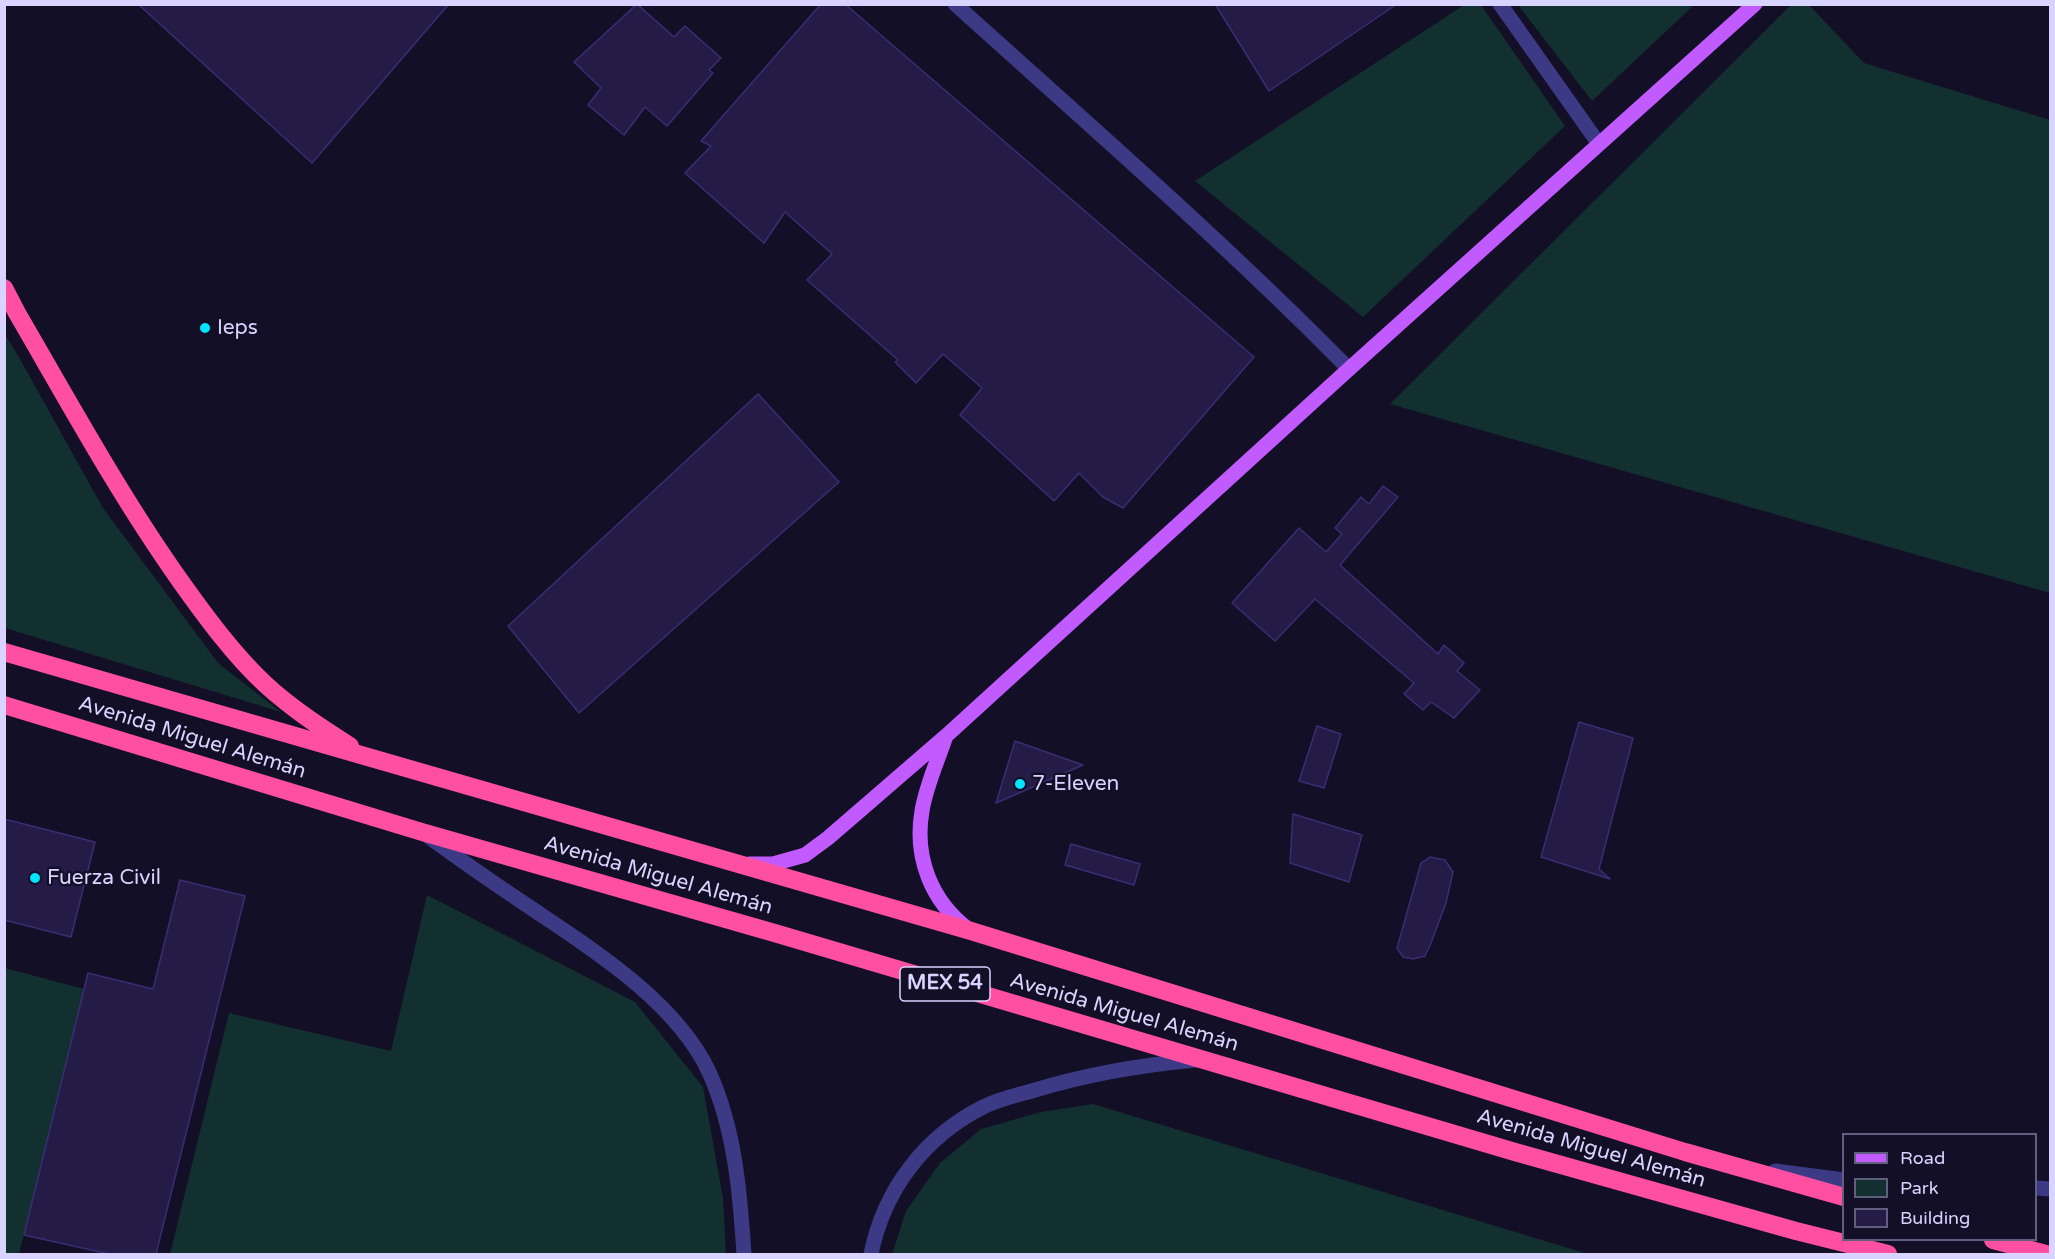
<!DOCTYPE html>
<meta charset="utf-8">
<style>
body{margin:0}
#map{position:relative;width:2055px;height:1259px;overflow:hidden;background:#130f26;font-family:"Varela Round",sans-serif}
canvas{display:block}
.frame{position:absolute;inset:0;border:6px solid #d9d4ff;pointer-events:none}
.legend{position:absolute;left:1842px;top:1133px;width:195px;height:108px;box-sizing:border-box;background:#130f26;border:2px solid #625e7d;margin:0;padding:8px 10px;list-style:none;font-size:18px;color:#d9d4ff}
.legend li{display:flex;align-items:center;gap:12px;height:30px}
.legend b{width:30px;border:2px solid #625e7d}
</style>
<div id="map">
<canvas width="2055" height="1259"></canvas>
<div class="frame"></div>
<ul class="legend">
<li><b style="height:8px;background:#c25bff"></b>Road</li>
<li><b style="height:16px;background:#12302f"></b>Park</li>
<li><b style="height:16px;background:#241b47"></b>Building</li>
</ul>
</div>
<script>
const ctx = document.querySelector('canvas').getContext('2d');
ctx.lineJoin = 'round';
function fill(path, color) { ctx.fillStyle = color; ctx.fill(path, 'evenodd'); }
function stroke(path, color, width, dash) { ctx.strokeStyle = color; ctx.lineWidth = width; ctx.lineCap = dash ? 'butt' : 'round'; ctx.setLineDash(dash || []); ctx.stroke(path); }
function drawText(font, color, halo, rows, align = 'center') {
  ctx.font = font + ' "Varela Round",sans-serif'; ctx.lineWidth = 4.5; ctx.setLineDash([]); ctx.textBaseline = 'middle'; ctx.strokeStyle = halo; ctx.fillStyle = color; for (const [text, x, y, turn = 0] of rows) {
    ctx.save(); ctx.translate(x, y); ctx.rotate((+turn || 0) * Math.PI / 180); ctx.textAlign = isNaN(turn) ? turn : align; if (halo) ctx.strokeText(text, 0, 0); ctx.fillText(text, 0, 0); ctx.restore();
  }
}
const green = new Path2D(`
 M 1464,5 L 1481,5 L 1565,126 L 1363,317 L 1195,181 Z
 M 1518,5 L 1694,5 L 1592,101 Z
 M 1791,5 L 1809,5 L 1864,63 L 2050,120 L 2050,593 L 1390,404 Z
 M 5,334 L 20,359 L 103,508 L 218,663 L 281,712 L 5,628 Z
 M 427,895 L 635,1002 L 703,1087 L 723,1198 L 726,1254 L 170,1254 L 229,1013 L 391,1051 Z
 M 5,968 L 84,989 L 19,1254 L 5,1254 Z
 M 1093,1104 L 1588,1254 L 892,1254 L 906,1211 L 940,1163 L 981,1129 L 1041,1112 Z`);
const building = new Path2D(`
 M 138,4 L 449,4 L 312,163 Z
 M 637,4 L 674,37 L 685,26 L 721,58 L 709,70 L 713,73 L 667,126 L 645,107 L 624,135 L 588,105 L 601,88 L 574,62 Z
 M 821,4 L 845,4 L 1254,357 L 1123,508 L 1103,497 L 1079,473 L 1054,501 L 960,415 L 982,388 L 943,354 L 916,383 L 895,362 L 898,360 L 807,280 L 832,254 L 785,212 L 764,243 L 685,173 L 711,146 L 701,141 Z
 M 1215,4 L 1397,4 L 1269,91 Z
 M 758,394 L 839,482 L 579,713 L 508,626 Z
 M 1383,486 L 1398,497 L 1340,565 L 1438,654 L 1444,645 L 1464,663 L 1457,671 L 1480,690 L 1454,718 L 1431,702 L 1423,710 L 1404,694 L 1414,683 L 1315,599 L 1275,641 L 1232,603 L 1299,528 L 1326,552 L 1342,534 L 1335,528 L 1361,497 L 1369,504 Z
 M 1579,722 L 1633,738 L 1599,869 L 1610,879 L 1541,857 Z
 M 1317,726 L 1341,734 L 1324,788 L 1299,781 Z
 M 1015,741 L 1083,765 L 996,803 Z
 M 1293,814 L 1362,835 L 1349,882 L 1290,863 Z
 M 4,819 L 95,842 L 71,937 L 4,920 Z
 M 1071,844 L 1140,864 L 1134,885 L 1065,865 Z
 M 1430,857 L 1445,860 L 1453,872 L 1446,903 L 1431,943 L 1425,956 L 1413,959 L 1403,957 L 1397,948 L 1421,863 Z
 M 180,880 L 245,896 L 156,1254 L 109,1254 L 24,1235 L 88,973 L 153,989 Z`);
const minor = new Path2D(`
 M 955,4 C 1088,124 1223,241 1349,369
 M 1500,4 L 1599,144
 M 429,837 C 463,862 498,886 534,910 C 595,951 677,1003 709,1072 C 735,1129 740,1193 744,1254
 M 1775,1171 L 1844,1180
 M 2036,1188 L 2050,1189
 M 871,1254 C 884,1190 924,1137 983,1107 C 999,1099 1018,1095 1035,1090 C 1088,1074 1141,1065 1196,1060`);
const major = new Path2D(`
 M 946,736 C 938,760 926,786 922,811 C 914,857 931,901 968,929
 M 749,864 L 773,864 L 805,855 L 828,838 L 946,736 L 1349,369 L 1755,4`);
const highway = new Path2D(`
 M 4,288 L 17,313 C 70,404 120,496 181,582 C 206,617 233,654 265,684 C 291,708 320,727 350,746
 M 4,652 L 971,931 L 1685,1152 L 1844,1197
 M 4,705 L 422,832 L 778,934 L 1515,1152 L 1796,1231 L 1888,1254
 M 1993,1240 L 2046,1254`);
const markers = [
 [205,328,6,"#00e5ff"],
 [1020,784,6,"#00e5ff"],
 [35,878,6,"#00e5ff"]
];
const shields = [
 [945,984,90]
];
const shieldNames = [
 ["MEX 54",945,984]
];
const poiNames = [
 ["Ieps",217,328],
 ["7-Eleven",1032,784],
 ["Fuerza Civil",47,878]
];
const streetNames = [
 ["Avenida Miguel Alemán",192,738,17],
 ["Avenida Miguel Alemán",658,876,16],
 ["Avenida Miguel Alemán",1124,1013,16],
 ["Avenida Miguel Alemán",1591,1149,16]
];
fill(green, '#12302f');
fill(building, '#241b47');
stroke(building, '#3b2d73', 1.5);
stroke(minor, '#3d3a85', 15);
stroke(major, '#c25bff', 15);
stroke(highway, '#ff4fa3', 18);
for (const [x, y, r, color] of markers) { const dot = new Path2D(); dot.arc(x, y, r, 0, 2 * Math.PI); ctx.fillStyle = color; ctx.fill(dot); stroke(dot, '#130f26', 2); }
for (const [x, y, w] of shields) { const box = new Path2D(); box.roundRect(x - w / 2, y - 17, w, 34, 4.5); ctx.fillStyle = '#130f26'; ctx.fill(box); stroke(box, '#d9d4ff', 1.5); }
drawText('bold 20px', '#d9d4ff', null, shieldNames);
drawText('21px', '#d9d4ff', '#130f26', poiNames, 'left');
drawText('21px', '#d9d4ff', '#130f26', streetNames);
</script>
